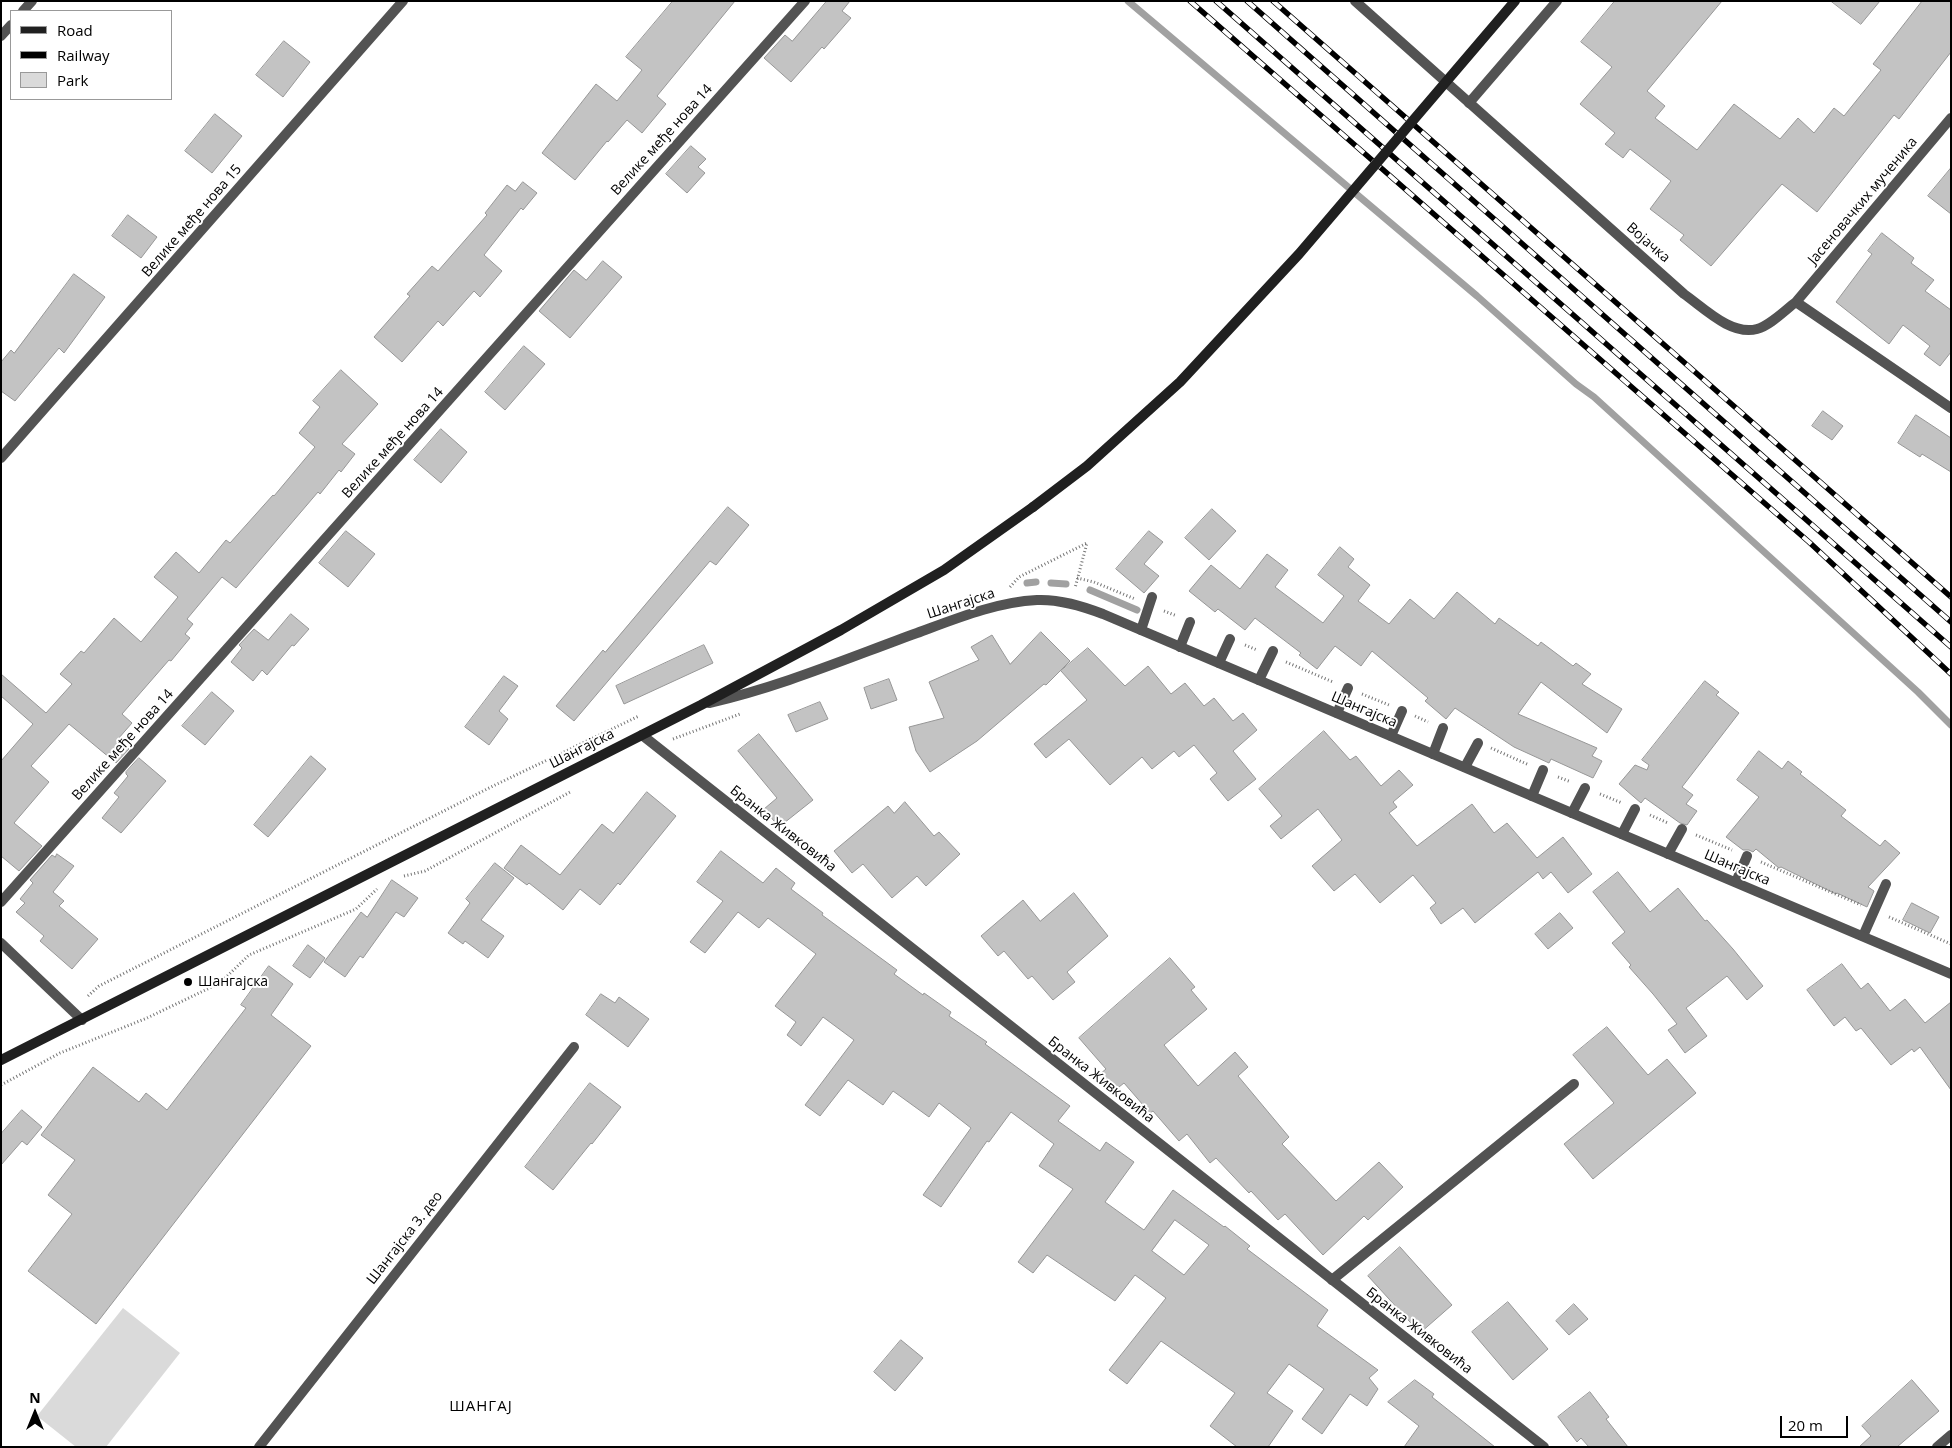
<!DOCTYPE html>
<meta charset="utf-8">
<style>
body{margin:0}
#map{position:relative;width:1952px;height:1448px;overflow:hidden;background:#fff;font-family:"Open Sans",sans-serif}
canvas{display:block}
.frame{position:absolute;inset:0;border:2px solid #000;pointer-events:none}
.legend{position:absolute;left:10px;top:10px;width:162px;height:90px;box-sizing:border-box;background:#fff;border:1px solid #999;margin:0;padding:6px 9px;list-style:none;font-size:15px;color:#000}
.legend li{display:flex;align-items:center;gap:10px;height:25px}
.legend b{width:25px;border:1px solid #999}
.north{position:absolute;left:10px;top:1388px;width:50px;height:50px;-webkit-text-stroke:4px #fff;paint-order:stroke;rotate:0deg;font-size:14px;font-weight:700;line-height:20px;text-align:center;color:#000}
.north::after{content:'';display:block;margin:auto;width:18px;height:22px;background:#000;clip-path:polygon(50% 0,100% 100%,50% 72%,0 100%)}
.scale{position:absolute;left:1780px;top:1416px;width:68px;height:22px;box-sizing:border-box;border:2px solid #000;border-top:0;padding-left:6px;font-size:15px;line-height:18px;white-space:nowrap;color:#000;-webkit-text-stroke:4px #fff;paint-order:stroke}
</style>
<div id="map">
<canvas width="1952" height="1448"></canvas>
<div class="frame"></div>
<ul class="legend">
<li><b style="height:6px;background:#202020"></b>Road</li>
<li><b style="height:6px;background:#000"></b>Railway</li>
<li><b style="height:14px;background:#dadada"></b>Park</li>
</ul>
<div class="north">N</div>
<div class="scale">20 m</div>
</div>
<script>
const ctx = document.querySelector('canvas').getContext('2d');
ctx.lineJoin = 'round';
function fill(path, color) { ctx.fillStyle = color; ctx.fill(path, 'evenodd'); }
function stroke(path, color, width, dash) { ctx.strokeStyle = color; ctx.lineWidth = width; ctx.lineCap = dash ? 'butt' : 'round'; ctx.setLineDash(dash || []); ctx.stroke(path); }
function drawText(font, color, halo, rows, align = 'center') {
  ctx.font = font + ' "Open Sans",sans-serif'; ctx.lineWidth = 4; ctx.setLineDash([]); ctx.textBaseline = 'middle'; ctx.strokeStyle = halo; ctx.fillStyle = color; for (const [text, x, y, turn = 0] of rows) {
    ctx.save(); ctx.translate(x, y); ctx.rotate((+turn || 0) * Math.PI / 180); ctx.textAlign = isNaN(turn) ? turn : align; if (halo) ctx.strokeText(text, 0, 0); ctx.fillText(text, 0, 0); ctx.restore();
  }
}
const green = new Path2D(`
 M 123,1308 L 180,1353 L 106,1447 L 76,1447 L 37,1416 Z`);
const stream = new Path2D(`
 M 1128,1 L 1477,296 L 1576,384 L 1594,397 L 1918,692 L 1951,725
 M 1027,583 L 1036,582
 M 1051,583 L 1066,584
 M 1090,590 L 1137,610`);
const building = new Path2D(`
 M 673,1 L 735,1 L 657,96 L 666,104 L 642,133 L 627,120 L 608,142 L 607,141 L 575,180 L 542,153 L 596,84 L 617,101 L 642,70 L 626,57 Z
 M 827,1 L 850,1 L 842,11 L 851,18 L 824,49 L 822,47 L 791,82 L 764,58 L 785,35 L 792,41 Z
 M 1615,1 L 1722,1 L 1647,91 L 1665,106 L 1655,118 L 1697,150 L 1734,104 L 1780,139 L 1798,118 L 1814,133 L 1834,108 L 1844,116 L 1881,70 L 1873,64 L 1922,1 L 1951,1 L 1951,52 L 1899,119 L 1894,115 L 1817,212 L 1782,184 L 1711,266 L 1680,240 L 1684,235 L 1650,209 L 1671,181 L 1630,149 L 1623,158 L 1605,144 L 1615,133 L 1580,104 L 1612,67 L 1581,42 Z
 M 1831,1 L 1880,1 L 1861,24 Z
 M 284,41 L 310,62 L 283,97 L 256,75 Z
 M 215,114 L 242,136 L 212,173 L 185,151 Z
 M 691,146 L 706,159 L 698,167 L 705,173 L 687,193 L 666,174 Z
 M 1951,168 L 1951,214 L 1928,196 Z
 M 523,182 L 537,193 L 523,210 L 521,208 L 484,255 L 502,271 L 480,297 L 474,291 L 443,326 L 438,321 L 402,362 L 374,337 L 410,296 L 407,294 L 432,266 L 438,271 L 487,215 L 485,213 L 507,185 L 515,191 Z
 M 128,215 L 157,237 L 141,258 L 112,236 Z
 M 1882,233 L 1914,258 L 1911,263 L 1934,280 L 1925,291 L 1951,310 L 1951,352 L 1940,366 L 1924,354 L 1930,346 L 1903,325 L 1889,344 L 1836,302 L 1872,254 L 1868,251 Z
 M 603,261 L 622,277 L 570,338 L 539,311 L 574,270 L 586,280 Z
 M 74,274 L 105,297 L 64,353 L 59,348 L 15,401 L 1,391 L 1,362 L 11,350 L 14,353 Z
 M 524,346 L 545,364 L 505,410 L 485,392 Z
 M 341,370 L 378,404 L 342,444 L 355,454 L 341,472 L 339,470 L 320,494 L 318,492 L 236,588 L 222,577 L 187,619 L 193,624 L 185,634 L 190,638 L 171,661 L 169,660 L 122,714 L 132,723 L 118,739 L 129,749 L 116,763 L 69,724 L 31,766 L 49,782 L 14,823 L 42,846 L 19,871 L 1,856 L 1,761 L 33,724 L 1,696 L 1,674 L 46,713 L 72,684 L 60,674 L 81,651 L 84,653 L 114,618 L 141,642 L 178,597 L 154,577 L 176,552 L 199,573 L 226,540 L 230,543 L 273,495 L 274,496 L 315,447 L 299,433 L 320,407 L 313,401 Z
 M 1823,411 L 1843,426 L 1832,440 L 1812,426 Z
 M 1916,415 L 1951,438 L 1951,472 L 1922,454 L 1920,457 L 1898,443 Z
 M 441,429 L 467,452 L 441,483 L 414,460 Z
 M 728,507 L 749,525 L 716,565 L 710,561 L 574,721 L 556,706 L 603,650 L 605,652 Z
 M 1212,509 L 1236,531 L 1209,560 L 1185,538 Z
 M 346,531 L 375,554 L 348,587 L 319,563 Z
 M 1149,531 L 1163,542 L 1144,564 L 1159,576 L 1144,593 L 1116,569 Z
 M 1340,547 L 1354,559 L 1348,567 L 1370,585 L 1358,601 L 1389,624 L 1410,599 L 1434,619 L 1457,592 L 1495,624 L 1499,618 L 1538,646 L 1541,642 L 1573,666 L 1576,663 L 1591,674 L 1582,684 L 1622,709 L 1607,733 L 1541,682 L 1518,714 L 1597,748 L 1592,756 L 1602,761 L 1593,778 L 1551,759 L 1549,763 L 1514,747 L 1455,708 L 1446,719 L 1425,701 L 1428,698 L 1372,651 L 1361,666 L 1335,646 L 1317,669 L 1299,655 L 1301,653 L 1255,618 L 1245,630 L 1218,609 L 1215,612 L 1189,591 L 1211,565 L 1240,589 L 1267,554 L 1288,570 L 1275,587 L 1323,623 L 1344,596 L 1318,575 Z
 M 291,614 L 309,629 L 294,646 L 292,645 L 267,675 L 262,670 L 253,681 L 231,662 L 242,648 L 239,645 L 254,629 L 268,640 Z
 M 1041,632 L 1070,661 L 1046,685 L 1044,684 L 977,741 L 930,772 L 916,751 L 909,727 L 944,718 L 929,682 L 979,660 L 971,647 L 992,635 L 1010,664 Z
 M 704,645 L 713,663 L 624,704 L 616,686 Z
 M 1088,648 L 1125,686 L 1148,666 L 1171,694 L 1185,683 L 1204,706 L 1214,698 L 1233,721 L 1243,713 L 1257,730 L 1233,751 L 1256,779 L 1228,801 L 1210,779 L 1217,773 L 1194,745 L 1179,757 L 1174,751 L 1152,769 L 1142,757 L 1110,785 L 1069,739 L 1046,758 L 1034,744 L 1087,700 L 1061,671 Z
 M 504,676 L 518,686 L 499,711 L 508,719 L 489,745 L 465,727 Z
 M 889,679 L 897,700 L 871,709 L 864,688 Z
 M 1705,681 L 1719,692 L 1716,695 L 1739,713 L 1682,787 L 1693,795 L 1686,804 L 1697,811 L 1687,825 L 1680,823 L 1645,798 L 1641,803 L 1619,784 L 1635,765 L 1647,770 L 1649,765 L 1642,760 Z
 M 212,692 L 234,711 L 205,745 L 182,726 Z
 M 820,702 L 828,719 L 796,732 L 788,715 Z
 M 1324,731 L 1350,760 L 1356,756 L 1381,786 L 1399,770 L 1413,785 L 1393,802 L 1397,807 L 1389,813 L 1417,846 L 1472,804 L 1494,833 L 1507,823 L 1537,858 L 1563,837 L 1592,874 L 1568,893 L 1551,872 L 1543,879 L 1538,872 L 1475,923 L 1463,908 L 1441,924 L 1430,908 L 1436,903 L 1413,875 L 1380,903 L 1355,874 L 1334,891 L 1312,866 L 1342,840 L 1318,809 L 1281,839 L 1270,826 L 1282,816 L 1259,789 Z
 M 759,734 L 813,800 L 779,827 L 764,809 L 777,798 L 738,751 Z
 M 1759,751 L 1782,769 L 1788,761 L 1802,772 L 1800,774 L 1846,810 L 1841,816 L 1880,846 L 1885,840 L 1900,853 L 1868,887 L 1874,891 L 1867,907 L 1837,893 L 1836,894 L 1781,867 L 1779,868 L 1756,849 L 1753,852 L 1749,850 L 1743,850 L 1726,837 L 1759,797 L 1737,780 Z
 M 311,756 L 326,769 L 268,837 L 254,825 Z
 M 139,758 L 166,781 L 121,833 L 102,818 L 119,797 L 114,793 L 128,776 L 126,774 L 126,772 Z
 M 647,792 L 676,816 L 620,885 L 618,883 L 600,905 L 580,889 L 563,910 L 529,883 L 527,885 L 504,868 L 521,845 L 560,875 L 602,824 L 613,833 Z
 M 905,802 L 934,836 L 939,832 L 960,854 L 926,886 L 917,876 L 892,898 L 863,864 L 852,873 L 834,851 L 888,806 L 894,813 Z
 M 721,851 L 763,883 L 776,868 L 795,883 L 791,889 L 823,913 L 822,915 L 897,970 L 894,974 L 923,995 L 924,993 L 951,1012 L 949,1016 L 987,1042 L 985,1044 L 1070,1106 L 1058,1121 L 1100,1151 L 1106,1142 L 1134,1162 L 1105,1202 L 1144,1230 L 1173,1190 L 1224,1227 L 1225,1226 L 1250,1246 L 1247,1249 L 1328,1310 L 1317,1326 L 1378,1370 L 1369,1378 L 1378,1389 L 1367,1406 L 1350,1394 L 1322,1434 L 1302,1419 L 1324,1389 L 1289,1364 L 1267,1393 L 1293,1411 L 1268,1447 L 1237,1447 L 1210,1426 L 1235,1393 L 1161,1341 L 1127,1384 L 1109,1370 L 1166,1298 L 1135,1275 L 1115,1301 L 1047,1255 L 1033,1273 L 1018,1262 L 1073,1189 L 1039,1166 L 1054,1144 L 1011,1112 L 989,1142 L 987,1141 L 941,1207 L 923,1195 L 971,1128 L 939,1103 L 929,1117 L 893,1091 L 883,1105 L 848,1080 L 820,1116 L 805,1105 L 854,1040 L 823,1017 L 801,1046 L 787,1035 L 796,1022 L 775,1006 L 816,954 L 768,918 L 759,928 L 738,912 L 705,953 L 690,942 L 723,901 L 697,882 ZM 1175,1220 L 1209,1245 L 1184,1275 L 1152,1251 Z
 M 57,854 L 74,866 L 53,892 L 64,901 L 59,906 L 98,939 L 72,969 L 40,941 L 44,936 L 16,912 L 25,903 L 20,899 L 33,883 L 30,880 L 52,855 L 55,857 Z
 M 495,863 L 514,878 L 481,920 L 504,936 L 488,958 L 465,941 L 463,944 L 448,933 L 470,903 L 466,899 Z
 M 1618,872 L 1650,912 L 1678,888 L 1705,921 L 1707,920 L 1733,949 L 1763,986 L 1747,1000 L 1727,976 L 1686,1008 L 1707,1036 L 1685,1053 L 1668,1030 L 1677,1024 L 1653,994 L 1629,967 L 1631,965 L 1612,943 L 1625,932 L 1593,892 Z
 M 392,880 L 418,898 L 404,917 L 396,912 L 363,958 L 360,956 L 345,977 L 324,962 L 361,912 L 367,917 Z
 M 1074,893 L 1108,936 L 1067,972 L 1075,982 L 1053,1000 L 1032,976 L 1028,979 L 1004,951 L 998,956 L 981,936 L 1023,900 L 1040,921 Z
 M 1912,903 L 1939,917 L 1930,933 L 1903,920 Z
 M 1560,913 L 1573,928 L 1548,949 L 1535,934 Z
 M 308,945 L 325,958 L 310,978 L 293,966 Z
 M 1170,958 L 1195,987 L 1191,990 L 1207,1009 L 1164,1045 L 1198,1086 L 1235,1052 L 1248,1067 L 1238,1076 L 1289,1137 L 1282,1144 L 1336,1201 L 1379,1162 L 1403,1187 L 1368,1220 L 1364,1216 L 1323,1255 L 1285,1214 L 1278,1220 L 1251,1191 L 1249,1193 L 1216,1158 L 1210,1163 L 1187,1134 L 1179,1141 L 1153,1111 L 1150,1113 L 1124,1083 L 1114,1091 L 1100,1074 L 1106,1069 L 1079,1038 Z
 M 1842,964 L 1861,989 L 1868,983 L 1890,1011 L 1905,999 L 1925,1023 L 1951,1002 L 1951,1090 L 1920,1047 L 1914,1052 L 1912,1049 L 1891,1065 L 1861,1028 L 1856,1031 L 1845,1017 L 1834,1026 L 1807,990 Z
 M 269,966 L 293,984 L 271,1015 L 311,1046 L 96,1324 L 28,1271 L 72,1214 L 48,1195 L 75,1160 L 41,1135 L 93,1067 L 139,1102 L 146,1093 L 167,1110 L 246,1008 L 241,1005 Z
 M 601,994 L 615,1003 L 619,997 L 649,1019 L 628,1047 L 586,1015 Z
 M 1607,1027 L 1648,1075 L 1667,1059 L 1696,1093 L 1593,1179 L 1564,1144 L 1614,1103 L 1573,1055 Z
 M 590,1083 L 621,1107 L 592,1144 L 591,1143 L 553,1190 L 525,1167 Z
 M 22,1110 L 42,1127 L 27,1145 L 22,1141 L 1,1165 L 1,1134 Z
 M 1400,1247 L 1452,1305 L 1420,1333 L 1368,1276 Z
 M 1508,1302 L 1548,1349 L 1513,1380 L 1472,1332 Z
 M 1574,1304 L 1588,1319 L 1569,1335 L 1556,1321 Z
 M 901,1340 L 923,1358 L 895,1391 L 874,1372 Z
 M 1415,1380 L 1434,1394 L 1432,1397 L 1495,1447 L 1404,1447 L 1419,1426 L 1388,1402 Z
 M 1912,1380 L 1939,1411 L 1897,1447 L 1859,1447 L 1871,1436 L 1862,1426 Z
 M 1590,1392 L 1609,1417 L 1606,1419 L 1628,1447 L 1589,1447 L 1581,1438 L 1577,1442 L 1558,1417 Z`);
const path = new Path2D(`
 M 1077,578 L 1094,582 L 1135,599
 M 1010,587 L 1019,577 L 1087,543 L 1075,588
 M 1164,611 L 1177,616
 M 1245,645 L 1257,650
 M 1286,662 L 1333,682
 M 1362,694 L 1389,705
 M 1415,716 L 1428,722
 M 673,739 L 740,714
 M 1491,748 L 1529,765
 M 1558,777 L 1571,782
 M 1600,794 L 1622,803
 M 1650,815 L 1668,823
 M 1696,835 L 1732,850
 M 1761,862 L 1861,905
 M 404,876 L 425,871 L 572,791
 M 1889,917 L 1951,944
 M 88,996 L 99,986 L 493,786 L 639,716
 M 1,1085 L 60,1053 L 147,1018 L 220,983 L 249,955 L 356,909 L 377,889`);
const service = new Path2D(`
 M 1469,103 L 1557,1
 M 1141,630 L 1152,597
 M 1180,647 L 1190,622
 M 1219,663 L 1230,639
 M 1259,680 L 1273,651
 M 1337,713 L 1348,688
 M 1391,736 L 1402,711
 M 1433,754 L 1443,728
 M 1465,767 L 1478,743
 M 1532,796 L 1543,770
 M 1572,813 L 1585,788
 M 1622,834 L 1635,809
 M 1668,854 L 1682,829
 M 1736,882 L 1747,856
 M 1863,936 L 1886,884
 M 1332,1280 L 1574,1084`);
const minor = new Path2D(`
 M 1355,1 L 1684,294 C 1704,308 1731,336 1757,329 C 1771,325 1785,310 1796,302 L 1951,118
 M 23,11 L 32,1
 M 1,36 L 11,25
 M 1796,302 L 1951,408
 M 1,458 L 403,1
 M 709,703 C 780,687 848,658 917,633 C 955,619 996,602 1037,600 C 1060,599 1082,606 1103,614 L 1951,974
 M 642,735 L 1544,1447
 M 1,902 L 805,1
 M 1,943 L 82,1020
 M 259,1447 L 574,1047
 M 1937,1447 L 1951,1435`);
const secondary = new Path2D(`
 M 1,1060 L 701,705 L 841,630 L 944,570 L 1033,507`);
const rail = new Path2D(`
 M 1190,1 L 1809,542 L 1951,674
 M 1216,1 L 1951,647
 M 1247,1 L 1951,622
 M 1273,1 L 1951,597`);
const secondaryBridge = new Path2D(`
 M 1033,507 L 1087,466 L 1180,382 L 1299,254 L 1515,1`);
const markers = [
 [188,982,5,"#000"]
];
const streetNames = [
 ["Велике међе нова 14",662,140,-48],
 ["Јасеновачких мученика",1863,201,-50],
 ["Велике међе нова 15",192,221,-49],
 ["Војачка",1648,243,41],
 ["Велике међе нова 14",393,443,-48],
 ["Шангајска",961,604,-18],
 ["Шангајска",1364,710,23],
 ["Велике међе нова 14",123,745,-48],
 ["Шангајска",582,749,-27],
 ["Бранка Живковића",783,829,38],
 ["Шангајска",1737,868,23],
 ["Бранка Живковића",1101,1080,38],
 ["Шангајска 3. део",405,1238,-52],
 ["Бранка Живковића",1419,1331,38]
];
const poiNames = [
 ["Шангајска",198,982]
];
const neighbourhoodNames = [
 ["ШАНГАЈ",481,1407]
];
fill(green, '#dadada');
stroke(stream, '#a1a1a1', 7);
fill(building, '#c3c3c3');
stroke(building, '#979797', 1);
stroke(path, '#757575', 3, [1, 2.5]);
stroke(service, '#535353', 10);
stroke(minor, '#535353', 10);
stroke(secondary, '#202020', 10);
stroke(rail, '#000', 5.5);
stroke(rail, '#fff', 4, [11]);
stroke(secondaryBridge, '#202020', 10);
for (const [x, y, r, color] of markers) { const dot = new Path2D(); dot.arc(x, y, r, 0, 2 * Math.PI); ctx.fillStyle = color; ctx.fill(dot); stroke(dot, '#fff', 2); }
drawText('14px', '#000', '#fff', streetNames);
drawText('14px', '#000', '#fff', poiNames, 'left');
ctx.letterSpacing = '1px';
drawText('15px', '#000', '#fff', neighbourhoodNames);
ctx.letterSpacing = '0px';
</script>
